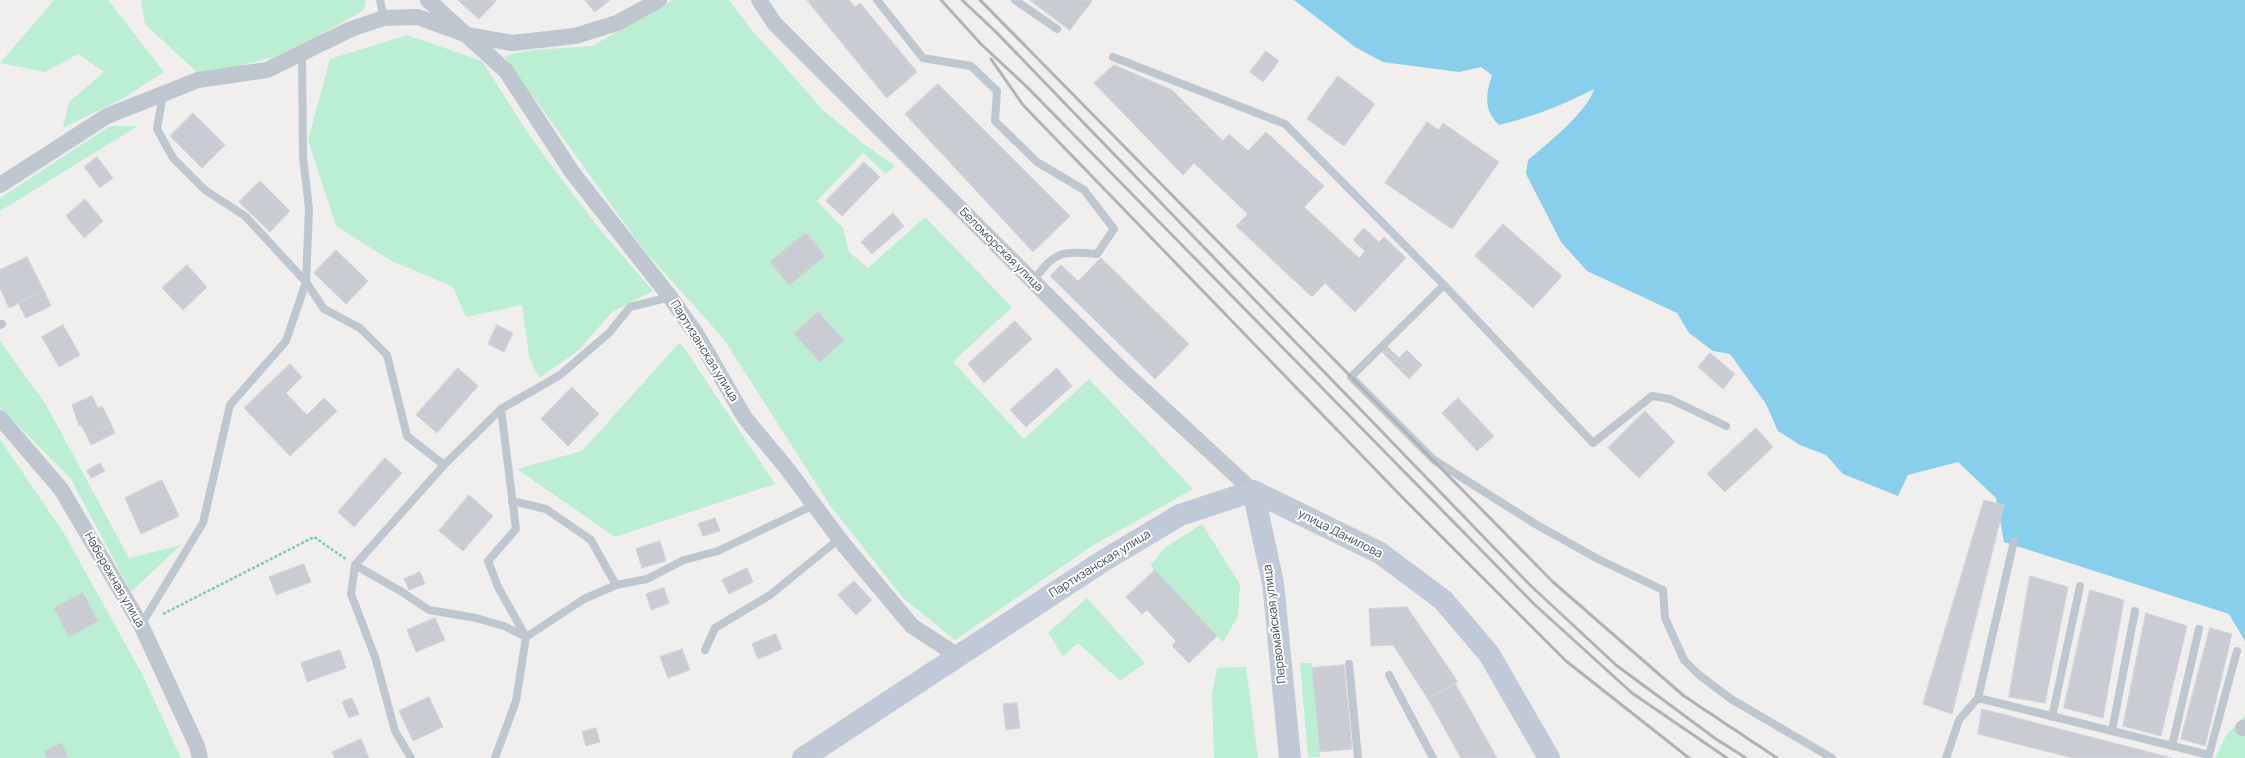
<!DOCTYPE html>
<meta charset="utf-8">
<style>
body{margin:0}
canvas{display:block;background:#f1eeee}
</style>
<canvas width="2245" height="758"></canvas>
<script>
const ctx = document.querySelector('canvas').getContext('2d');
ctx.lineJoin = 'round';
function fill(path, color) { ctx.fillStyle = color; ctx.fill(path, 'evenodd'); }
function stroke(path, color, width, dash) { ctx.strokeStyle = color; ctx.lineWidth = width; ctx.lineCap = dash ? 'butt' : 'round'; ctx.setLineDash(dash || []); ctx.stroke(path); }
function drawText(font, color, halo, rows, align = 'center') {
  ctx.font = font + ' Manrope,sans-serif'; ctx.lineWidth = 4; ctx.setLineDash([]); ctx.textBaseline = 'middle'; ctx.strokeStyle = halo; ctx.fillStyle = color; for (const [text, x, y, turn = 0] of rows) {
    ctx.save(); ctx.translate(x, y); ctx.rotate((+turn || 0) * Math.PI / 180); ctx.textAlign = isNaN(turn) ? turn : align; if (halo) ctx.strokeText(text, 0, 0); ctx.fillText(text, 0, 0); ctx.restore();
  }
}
const green = new Path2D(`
 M 54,0 L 108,0 L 164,72 L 122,99 L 63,128 L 69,102 L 104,72 L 78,54 L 45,72 L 0,63 Z
 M 141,0 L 366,0 L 364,10 L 289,53 L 201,76 L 145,24 Z
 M 673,0 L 729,0 L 752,30 L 824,111 L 864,144 L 895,166 L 886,174 L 863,153 L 817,201 L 843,228 L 849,252 L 868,268 L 925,217 L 1012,307 L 953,362 L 1024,439 L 1089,379 L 1193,489 L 1092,546 L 955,640 L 903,598 L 829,504 L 723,338 L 643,249 L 504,56 L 531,50 L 592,46 Z
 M 407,35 L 482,61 L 528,133 L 563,181 L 602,232 L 653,291 L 612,312 L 578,351 L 539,378 L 529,356 L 522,305 L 466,317 L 453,287 L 390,260 L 336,226 L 308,140 L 330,59 Z
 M 110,126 L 138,126 L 0,211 L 0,198 Z
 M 0,341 L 45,403 L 129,558 L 181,545 L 131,592 L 71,479 L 0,407 Z
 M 680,342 L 775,484 L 615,537 L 517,469 L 582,451 Z
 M 0,439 L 65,535 L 142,674 L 181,758 L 0,758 Z
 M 1202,524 L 1240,584 L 1238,616 L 1223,642 L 1150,565 L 1166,547 Z
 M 1087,598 L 1145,663 L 1120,681 L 1078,643 L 1063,656 L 1048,633 Z
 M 1300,663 L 1312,663 L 1320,757 L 1308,757 Z
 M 1246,667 L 1258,758 L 1214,758 L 1212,694 L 1217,668 Z
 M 2245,715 L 2245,758 L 2215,758 L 2225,737 Z`);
const water = new Path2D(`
 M 1294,0 L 2245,0 L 2245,641 L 2229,614 L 2004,542 L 1996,498 L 1958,462 L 1908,475 L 1898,496 L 1843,474 L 1826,455 L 1800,445 L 1778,431 L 1766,404 L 1730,354 L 1713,351 L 1689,333 L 1677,313 L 1587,271 L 1561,242 L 1526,174 L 1528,160 C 1546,145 1588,111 1594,89 C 1563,105 1533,117 1499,125 C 1483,110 1486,94 1492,75 L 1481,67 L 1459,72 L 1383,62 L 1355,47 Z`);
const building = new Path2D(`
 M 458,0 L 497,0 L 479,19 Z
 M 585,0 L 610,0 L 595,12 Z
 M 807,0 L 849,0 L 855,7 L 860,3 L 917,72 L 887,98 Z
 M 1030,0 L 1091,0 L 1092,1 L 1070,30 Z
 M 1266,51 L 1279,61 L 1263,82 L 1250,72 Z
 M 1114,65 L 1172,90 L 1223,141 L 1229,134 L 1248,151 L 1266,132 L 1324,186 L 1304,207 L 1359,258 L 1365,251 L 1353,240 L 1364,228 L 1379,242 L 1384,237 L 1406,258 L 1355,312 L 1325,283 L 1312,297 L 1236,226 L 1248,214 L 1194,163 L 1183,175 L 1094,83 Z
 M 1338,76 L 1375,104 L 1344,146 L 1307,119 Z
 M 938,84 L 1070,216 L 1033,252 L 905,114 Z
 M 193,113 L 225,145 L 202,168 L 170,136 Z
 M 1427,122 L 1439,130 L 1443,123 L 1499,162 L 1452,229 L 1385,183 Z
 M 97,157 L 113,178 L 100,188 L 84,167 Z
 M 864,162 L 880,177 L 842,216 L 826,201 Z
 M 260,181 L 290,211 L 270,232 L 239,202 Z
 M 85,199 L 103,221 L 84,238 L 66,216 Z
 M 893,213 L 904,226 L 872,254 L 861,242 Z
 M 1503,224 L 1562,276 L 1533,308 L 1475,256 Z
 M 806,233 L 825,256 L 789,285 L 770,262 Z
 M 336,250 L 368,281 L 346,304 L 314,273 Z
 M 27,257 L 44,291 L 9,308 L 0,288 L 0,270 Z
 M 1101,258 L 1189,344 L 1155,379 L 1050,276 L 1061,265 L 1078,281 Z
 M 187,265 L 207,287 L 183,310 L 162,288 Z
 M 44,291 L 51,306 L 26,318 L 18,303 Z
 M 818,312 L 844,340 L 820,362 L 794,334 Z
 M 1015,321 L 1032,339 L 984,383 L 968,364 Z
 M 63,325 L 80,355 L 59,367 L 42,337 Z
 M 497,325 L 513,333 L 504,352 L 488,344 Z
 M 1387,346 L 1399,358 L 1407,350 L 1422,365 L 1409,379 L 1382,352 Z
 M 1710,353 L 1735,374 L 1723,389 L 1698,367 Z
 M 290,364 L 302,377 L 286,393 L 307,415 L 324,398 L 337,411 L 290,456 L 244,408 Z
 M 458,368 L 478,386 L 437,433 L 416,415 Z
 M 1057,368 L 1072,386 L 1026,427 L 1010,410 Z
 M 572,387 L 599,414 L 568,446 L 541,419 Z
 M 92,396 L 98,408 L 102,406 L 111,424 L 87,436 L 81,425 L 79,426 L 72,405 Z
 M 1458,398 L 1494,436 L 1477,451 L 1442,413 Z
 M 1645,411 L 1675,442 L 1639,478 L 1608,448 Z
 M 111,424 L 115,433 L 91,445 L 87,436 Z
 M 1756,428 L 1773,447 L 1725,492 L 1707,474 Z
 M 385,458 L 402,473 L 354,527 L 338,512 Z
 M 100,463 L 105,471 L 91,478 L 87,471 Z
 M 162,480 L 179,516 L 141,534 L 125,498 Z
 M 469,495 L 493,516 L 463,551 L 439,531 Z
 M 1984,500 L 2004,505 L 1952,714 L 1923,704 Z
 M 715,518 L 720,531 L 703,536 L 698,524 Z
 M 660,541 L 666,561 L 642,568 L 636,549 Z
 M 304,564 L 311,582 L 276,595 L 269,577 Z
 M 747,568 L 753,582 L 729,594 L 722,580 Z
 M 1155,570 L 1217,636 L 1189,663 L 1172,646 L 1176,641 L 1147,610 L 1142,614 L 1126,597 Z
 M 420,572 L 425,584 L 409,590 L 404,579 Z
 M 2030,576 L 2068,587 L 2045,703 L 2009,697 Z
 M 854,581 L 872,600 L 856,615 L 838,595 Z
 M 664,588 L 669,603 L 651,610 L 646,594 Z
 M 2090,590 L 2124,600 L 2103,718 L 2064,708 Z
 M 83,593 L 98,621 L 69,637 L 54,608 Z
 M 1407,607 L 1458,682 L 1428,699 L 1393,645 L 1371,646 L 1369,609 Z
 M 2146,613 L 2187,626 L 2161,736 L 2123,726 Z
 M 435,618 L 445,640 L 416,652 L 407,630 Z
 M 2210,628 L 2232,634 L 2205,746 L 2181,739 Z
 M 776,634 L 782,649 L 758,659 L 752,644 Z
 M 682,649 L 690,670 L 668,678 L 660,657 Z
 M 340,650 L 346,668 L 307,682 L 301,663 Z
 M 1344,665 L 1352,749 L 1320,752 L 1312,668 Z
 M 1455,683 L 1497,758 L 1461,758 L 1428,699 Z
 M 429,697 L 443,727 L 413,741 L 399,711 Z
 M 352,698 L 359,714 L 349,718 L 342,702 Z
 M 1017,703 L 1020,728 L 1006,730 L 1003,704 Z
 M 1982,709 L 2172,758 L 2073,758 L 1978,734 Z
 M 596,728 L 600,742 L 586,746 L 582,732 Z
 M 361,739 L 369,758 L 335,758 L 332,752 Z
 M 62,743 L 68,758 L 47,758 L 44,751 Z`);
const path = new Path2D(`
 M 163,614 L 314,537 L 346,559`);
const lane = new Path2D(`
 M 380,0 L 384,18
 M 877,0 L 923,58 L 971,66 L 997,91 L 995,121 L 1037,162 L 1084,190 L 1114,229 L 1097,254 C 1060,251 1056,251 1033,281
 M 1015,0 L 1057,29
 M 1113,57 L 1285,124 L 1444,285 L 1593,443 L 1652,396 L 1670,399 L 1726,426
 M 163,94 L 157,129 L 173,158 L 205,190 L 245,216 L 306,282 L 324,309 L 360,328 L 387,355 L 407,436 L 444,465 L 501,409 L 560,375 L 609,333 L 630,307 L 670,297
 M 1444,285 L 1351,377 L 1434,460 L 1537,525 L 1598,559 L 1663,590 L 1665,618 L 1684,660 L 1698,674 L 1731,699 L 1832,758
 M 0,325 L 2,324
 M 512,501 L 546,509 L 591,540 L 616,585 L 647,579 L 684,560 L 718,551 L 814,505
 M 355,565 L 444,465
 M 141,625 L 203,523 L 230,405 L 286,341 L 306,282 L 309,209 L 303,157 L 302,53
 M 705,650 L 715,628 L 770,595 L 839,539
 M 1349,664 L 1358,758
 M 1389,675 L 1433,758
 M 1978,698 L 2014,541
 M 2052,717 L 2080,586
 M 2112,731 L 2135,611
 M 2172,746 L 2199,629
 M 411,758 L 395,731 L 375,657 L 351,594 L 355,565 L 402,592 L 429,610 L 476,618 L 504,626 L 526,637 L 584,599 L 616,585
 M 495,758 L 516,701 L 526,637 L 498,587 L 488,561 L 516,529 L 501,409
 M 1946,758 L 1959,720 L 1978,698 L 2209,755 L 2237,651`);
const street = new Path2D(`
 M 428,0 L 506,71 L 572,172 L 670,297 L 697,335 L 745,418 L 785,466 L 844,545 L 912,626 L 958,656
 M 759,0 L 775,24 L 1121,369 L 1253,491
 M 0,185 L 107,116 L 198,80 L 267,70 L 351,29 L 384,18 L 418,17 L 467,35 L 512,43 L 575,36 L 617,23 L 659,0
 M 0,418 L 61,489 L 141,625 L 197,746 L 200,758
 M 2243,728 L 2245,728`);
const secondary = new Path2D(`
 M 1253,491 L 1380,553 L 1443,600 L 1489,654 L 1549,758
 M 1253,491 L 1273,583 L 1290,758
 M 803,758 L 1103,561 L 1180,515 L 1253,491`);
const rail = new Path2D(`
 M 941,0 L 981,44 L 1027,87 L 1534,604 L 1632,693 L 1727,758
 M 962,0 L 996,32 L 1530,585 L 1616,665 L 1716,739 L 1746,758
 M 980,0 L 1553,582 L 1684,696 L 1777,758
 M 991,59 L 1023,105 L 1403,498 L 1566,661 L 1689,758`);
const streetNames = [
 ["Беломорская улица",1001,250,45],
 ["Партизанская улица",704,351,58],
 ["улица Данилова",1340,534,27],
 ["Партизанская улица",1100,564,-32],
 ["Набережная улица",114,580,60],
 ["Первомайская улица",1275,624,-97]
];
fill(green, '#bbefd4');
fill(water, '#87cfed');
fill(building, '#caccd4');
stroke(building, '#d2d3da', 1);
stroke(path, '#73cea9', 2.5, [3, 2]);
stroke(lane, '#bec7d0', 8);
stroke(street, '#bec7d0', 16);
stroke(secondary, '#c0c9d7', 22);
stroke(rail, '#b0b2b9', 3);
drawText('12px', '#464f5c', '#fff', streetNames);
</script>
